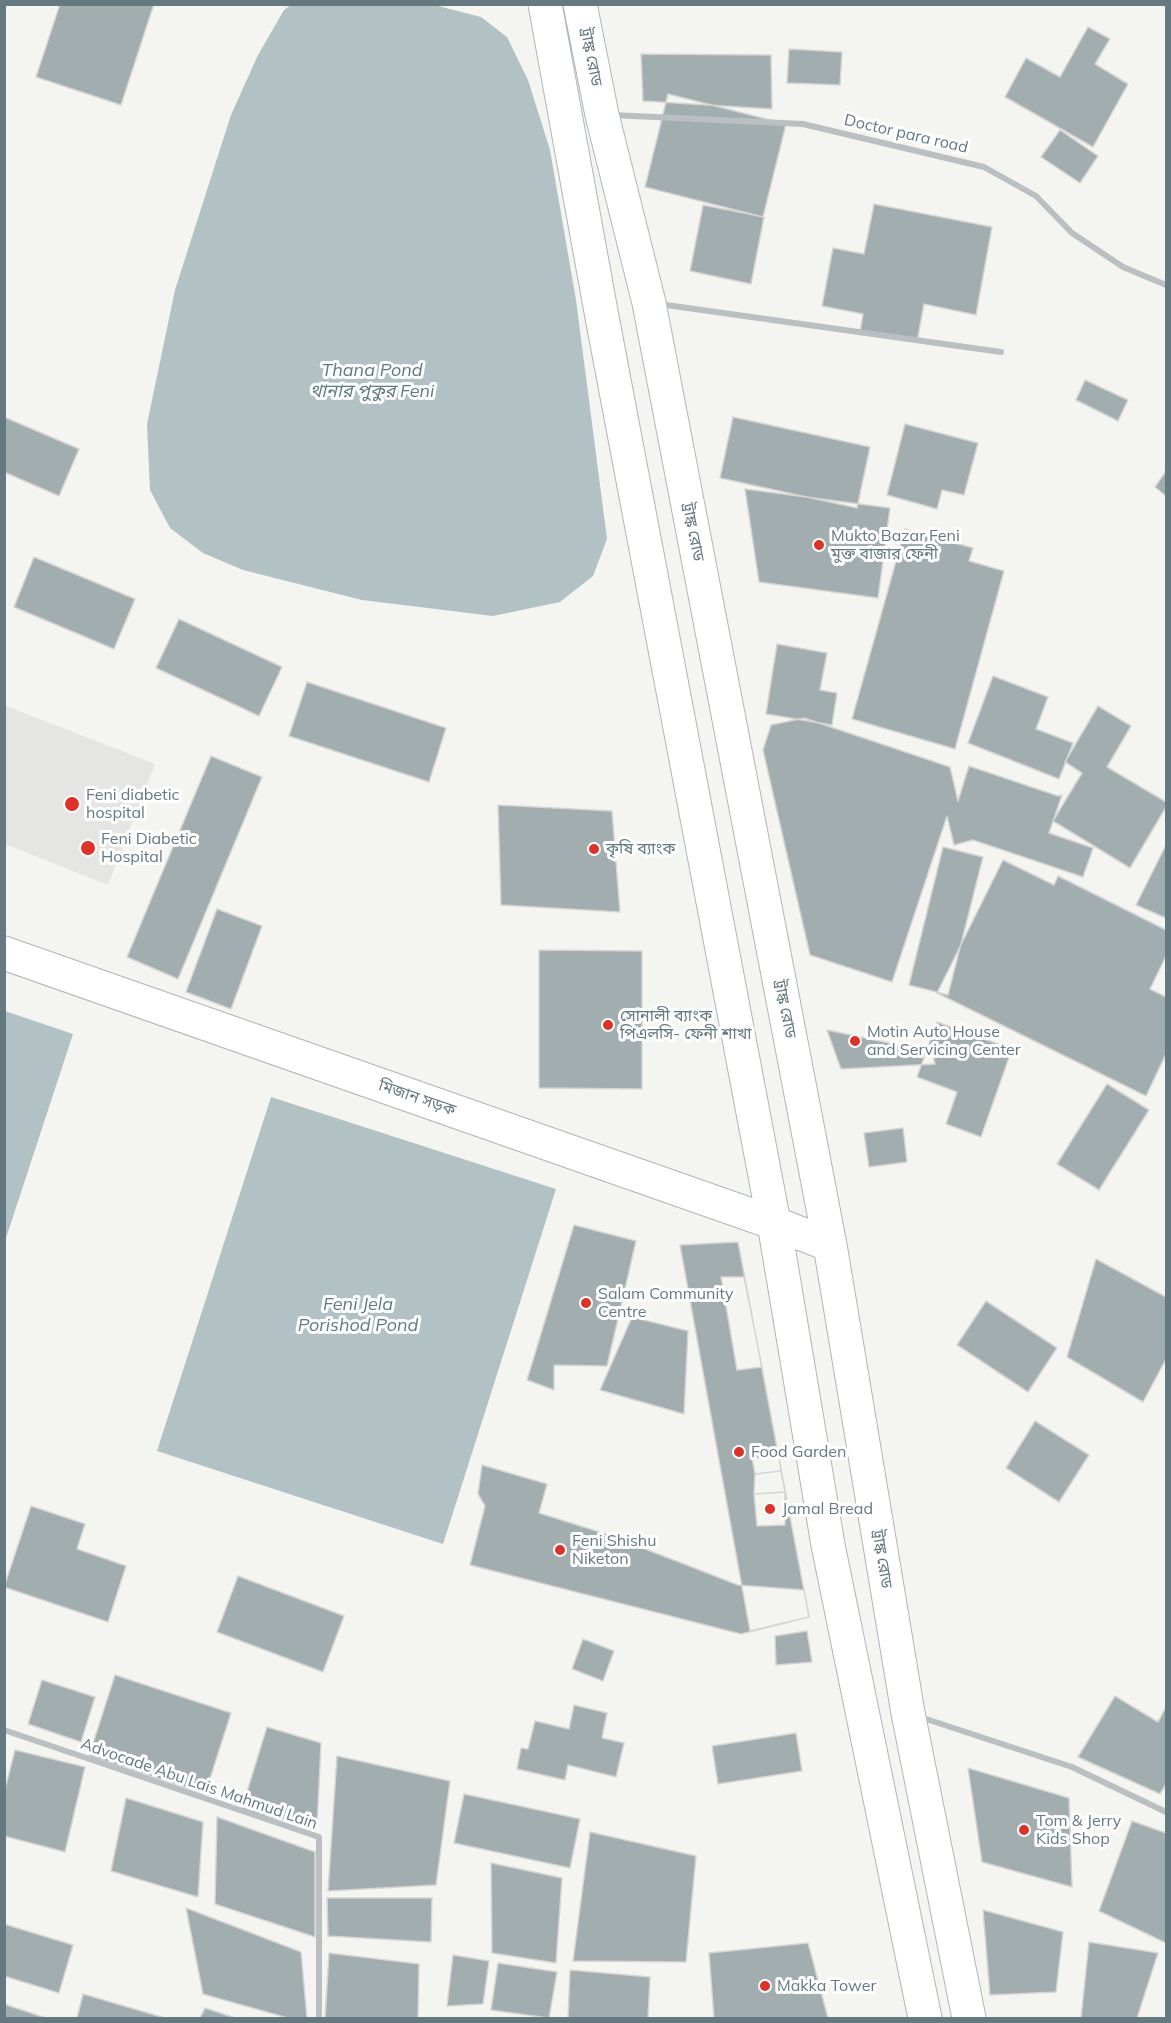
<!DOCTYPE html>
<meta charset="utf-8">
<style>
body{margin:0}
#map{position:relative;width:1171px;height:2023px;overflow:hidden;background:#f4f4f0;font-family:Mulish,sans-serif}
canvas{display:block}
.frame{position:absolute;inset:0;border:6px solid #647980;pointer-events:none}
</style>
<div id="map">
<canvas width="1171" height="2023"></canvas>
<div class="frame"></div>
</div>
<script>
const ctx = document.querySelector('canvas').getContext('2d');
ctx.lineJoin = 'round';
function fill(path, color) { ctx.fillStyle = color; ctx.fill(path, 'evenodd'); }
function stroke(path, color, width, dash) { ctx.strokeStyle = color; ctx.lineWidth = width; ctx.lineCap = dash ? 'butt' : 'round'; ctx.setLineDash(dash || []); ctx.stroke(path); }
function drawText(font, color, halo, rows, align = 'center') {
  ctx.font = font + ' Mulish,"Noto Sans Bengali",sans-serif'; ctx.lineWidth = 6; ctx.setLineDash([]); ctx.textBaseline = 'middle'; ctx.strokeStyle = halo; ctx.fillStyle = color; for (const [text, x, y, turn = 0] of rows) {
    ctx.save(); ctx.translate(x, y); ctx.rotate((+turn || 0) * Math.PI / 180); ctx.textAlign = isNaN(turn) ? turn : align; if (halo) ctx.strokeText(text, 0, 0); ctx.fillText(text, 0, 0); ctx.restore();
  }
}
const built = new Path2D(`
 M 4,705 L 155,764 L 108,885 L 5,844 Z`);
const water = new Path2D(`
 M 292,4 L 434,5 L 481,17 L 507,37 L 528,80 L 550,150 L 576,300 L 607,539 L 593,576 L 560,602 L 493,616 L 362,600 L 243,570 L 203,553 L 170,528 L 150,490 L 147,424 L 175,290 L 231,115 L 258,55 L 284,10 Z
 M 5,1011 L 73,1034 L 5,1241 L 4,1011 Z
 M 271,1097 L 556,1189 L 443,1544 L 157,1451 Z`);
const building = new Path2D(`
 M 60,4 L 154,4 L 121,105 L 36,77 Z
 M 1088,27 L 1110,39 L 1095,64 L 1128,84 L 1093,147 L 1005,97 L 1026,58 L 1060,77 Z
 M 789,49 L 842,52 L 840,85 L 787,83 Z
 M 641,54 L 771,55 L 772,109 L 643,101 Z
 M 668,94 L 786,124 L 763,217 L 645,187 Z
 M 1060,130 L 1098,156 L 1080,183 L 1041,157 Z
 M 874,204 L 992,227 L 976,315 L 924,304 L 917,342 L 860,332 L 863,314 L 822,306 L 833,248 L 864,254 Z
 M 703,205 L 764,217 L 751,284 L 690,271 Z
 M 1085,380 L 1128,400 L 1118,421 L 1076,400 Z
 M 4,417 L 79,449 L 59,496 L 4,472 Z
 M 733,417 L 870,447 L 857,508 L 720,478 Z
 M 905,424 L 978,443 L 964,495 L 942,490 L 937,509 L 887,495 Z
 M 1166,471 L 1166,496 L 1155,487 Z
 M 745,489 L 890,508 L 878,598 L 759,582 Z
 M 905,529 L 973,548 L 969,561 L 1004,571 L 955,749 L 852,719 Z
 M 34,557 L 135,599 L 114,649 L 14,607 Z
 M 179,619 L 282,667 L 259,716 L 156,668 Z
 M 777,644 L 827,653 L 820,690 L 837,693 L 832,725 L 766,714 Z
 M 993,676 L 1048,697 L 1036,729 L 1073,743 L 1059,779 L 968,743 Z
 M 307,682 L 446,728 L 429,782 L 289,736 Z
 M 1098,706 L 1131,726 L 1107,767 L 1166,802 L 1166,807 L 1130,868 L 1053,821 L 1082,773 L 1065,762 Z
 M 804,718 L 950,767 L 958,801 L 969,766 L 1058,796 L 1062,795 L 1049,833 L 1093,848 L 1083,877 L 973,840 L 954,845 L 947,816 L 892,982 L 810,955 L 763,750 L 771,725 Z
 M 211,756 L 262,777 L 178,979 L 127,957 Z
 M 498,805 L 612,811 L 620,912 L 501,905 Z
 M 1166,845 L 1166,918 L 1136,905 Z
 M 943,847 L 983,857 L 948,995 L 909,985 Z
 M 1003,860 L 1054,885 L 1058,876 L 1166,930 L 1166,956 L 1150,989 L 1166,997 L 1166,1054 L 1146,1096 L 937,993 Z
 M 217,909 L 262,926 L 231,1009 L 186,992 Z
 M 539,950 L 642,951 L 642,1089 L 539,1088 Z
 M 937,1022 L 1012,1049 L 981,1137 L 946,1124 L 957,1092 L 917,1077 Z
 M 827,1030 L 932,1052 L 935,1064 L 841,1069 Z
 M 1107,1084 L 1149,1110 L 1099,1190 L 1057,1164 Z
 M 903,1128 L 907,1162 L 869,1167 L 864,1133 Z
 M 574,1225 L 636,1241 L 607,1366 L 554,1365 L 554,1390 L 527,1380 Z
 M 738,1242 L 809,1617 L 750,1631 L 680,1245 Z
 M 1096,1259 L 1166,1297 L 1166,1359 L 1143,1402 L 1067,1357 Z
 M 721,1277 L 744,1277 L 762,1367 L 737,1370 Z
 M 986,1301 L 1057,1348 L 1028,1392 L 957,1345 Z
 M 632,1317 L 688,1331 L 684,1414 L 600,1390 Z
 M 1035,1421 L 1089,1455 L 1059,1502 L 1006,1468 Z
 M 779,1457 L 781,1471 L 755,1474 L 752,1458 Z
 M 482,1465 L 547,1484 L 539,1513 L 609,1535 L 738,1585 L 804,1590 L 809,1617 L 741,1634 L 470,1565 L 485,1506 L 478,1494 Z
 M 781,1471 L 785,1492 L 754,1494 L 755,1474 Z
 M 785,1492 L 785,1525 L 757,1526 L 754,1494 Z
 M 31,1506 L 85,1524 L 77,1549 L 126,1566 L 108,1622 L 4,1587 Z
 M 238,1576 L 344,1616 L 323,1672 L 217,1632 Z
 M 807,1631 L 812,1662 L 776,1665 L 775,1636 Z
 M 583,1639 L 614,1651 L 603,1681 L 572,1669 Z
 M 115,1675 L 231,1713 L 205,1794 L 89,1756 Z
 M 42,1680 L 95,1697 L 81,1742 L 28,1724 Z
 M 1115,1696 L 1158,1722 L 1166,1707 L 1166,1784 L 1160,1794 L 1078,1757 Z
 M 574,1705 L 607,1713 L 602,1738 L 624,1743 L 616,1777 L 568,1765 L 565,1780 L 517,1769 L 521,1748 L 528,1749 L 535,1721 L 569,1729 Z
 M 267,1727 L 321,1743 L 317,1827 L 241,1811 Z
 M 796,1733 L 802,1771 L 718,1784 L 712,1746 Z
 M 15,1750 L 85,1767 L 65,1852 L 4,1836 L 4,1793 Z
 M 337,1756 L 450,1781 L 436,1885 L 328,1891 Z
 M 968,1768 L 1069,1798 L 1072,1887 L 982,1862 Z
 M 464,1794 L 580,1819 L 570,1868 L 454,1843 Z
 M 126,1798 L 203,1822 L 198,1897 L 111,1871 Z
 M 217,1817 L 315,1852 L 315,1937 L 215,1904 Z
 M 1132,1821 L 1166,1833 L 1166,1943 L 1099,1911 Z
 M 590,1832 L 696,1856 L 686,1962 L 573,1961 Z
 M 491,1863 L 562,1878 L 556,1963 L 492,1953 Z
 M 327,1898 L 432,1898 L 431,1942 L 328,1936 Z
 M 186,1908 L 301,1952 L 307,2018 L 288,2018 L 203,1994 Z
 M 983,1910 L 1063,1932 L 1056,1992 L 990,1995 Z
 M 4,1924 L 73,1945 L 59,1993 L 4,1976 Z
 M 1089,1942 L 1158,1953 L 1137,2018 L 1081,2018 Z
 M 808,1943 L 828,2018 L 714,2018 L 709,1953 Z
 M 329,1953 L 419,1964 L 418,2018 L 325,2018 Z
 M 453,1955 L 489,1961 L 483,2004 L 447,2006 Z
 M 498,1963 L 557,1972 L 549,2018 L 491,2010 Z
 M 570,1970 L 650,1977 L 648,2018 L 568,2018 Z
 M 83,1994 L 165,2018 L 77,2018 Z
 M 4,2004 L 46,2018 L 4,2018 Z
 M 205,2008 L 235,2018 L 200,2018 Z`);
const street = new Path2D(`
 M 612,115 L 803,124 L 984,167 L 1036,196 L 1072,233 L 1123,267 L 1166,285
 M 659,304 L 1001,352
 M 920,1717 L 1072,1767 L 1166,1812
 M 4,1730 L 319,1837 L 319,2018`);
const secondary = new Path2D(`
 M 545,4 L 602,317 L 774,1223 L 828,1545 L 925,2018
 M 580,4 L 602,115 L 649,303 L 830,1245 L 908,1713 L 969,2018
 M 4,953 L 774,1223 L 830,1245`);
const markers = [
 [819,545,6,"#db3229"],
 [72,804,8,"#db3229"],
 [88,848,8,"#db3229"],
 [594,849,6,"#db3229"],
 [608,1025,6,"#db3229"],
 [855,1041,6,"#db3229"],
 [586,1303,6,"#db3229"],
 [739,1452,6,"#db3229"],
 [770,1509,6,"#db3229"],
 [560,1550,6,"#db3229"],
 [1024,1830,6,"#db3229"],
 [765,1986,6,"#db3229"]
];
const streetNames = [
 ["ট্রাঙ্ক রোড",591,57,79],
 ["Doctor para road",906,134,13],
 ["ট্রাঙ্ক রোড",693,532,79],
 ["ট্রাঙ্ক রোড",785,1009,79],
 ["মিজান সড়ক",417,1098,19],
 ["ট্রাঙ্ক রোড",882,1559,81],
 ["Advocade Abu Lais Mahmud Lain",199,1784,19]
];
const poiNames = [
 ["Mukto Bazar Feni",831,536],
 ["মুক্ত বাজার ফেনী",831,554],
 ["Feni diabetic",86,795],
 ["hospital",86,813],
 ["Feni Diabetic",101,839],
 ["Hospital",101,857],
 ["কৃষি ব্যাংক",606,849],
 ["সোনালী ব্যাংক",620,1016],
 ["পিএলসি- ফেনী শাখা",620,1034],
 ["Motin Auto House",867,1032],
 ["and Servicing Center",867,1050],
 ["Salam Community",598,1294],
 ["Centre",598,1312],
 ["Food Garden",751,1452],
 ["Jamal Bread",782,1509],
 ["Feni Shishu",572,1541],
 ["Niketon",572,1559],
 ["Tom & Jerry",1036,1821],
 ["Kids Shop",1036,1839],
 ["Makka Tower",777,1986]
];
const waterNames = [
 ["Thana Pond",372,371],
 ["থানার পুকুর Feni",372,392],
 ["Feni Jela",358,1305],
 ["Porishod Pond",358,1326]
];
fill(built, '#e5e5e4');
fill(water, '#b2c2c4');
fill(building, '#a2adb0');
stroke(building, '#d5d5d3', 1.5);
stroke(secondary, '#afb6b9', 35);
stroke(street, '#bac0c2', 6);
stroke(secondary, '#fff', 33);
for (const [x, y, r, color] of markers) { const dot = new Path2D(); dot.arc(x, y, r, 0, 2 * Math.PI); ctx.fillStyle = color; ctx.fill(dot); stroke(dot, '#fff', 2); }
drawText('16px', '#647980', '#fff', streetNames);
drawText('16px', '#647980', '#fff', poiNames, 'left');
drawText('italic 18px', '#607b7e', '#fff', waterNames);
</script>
